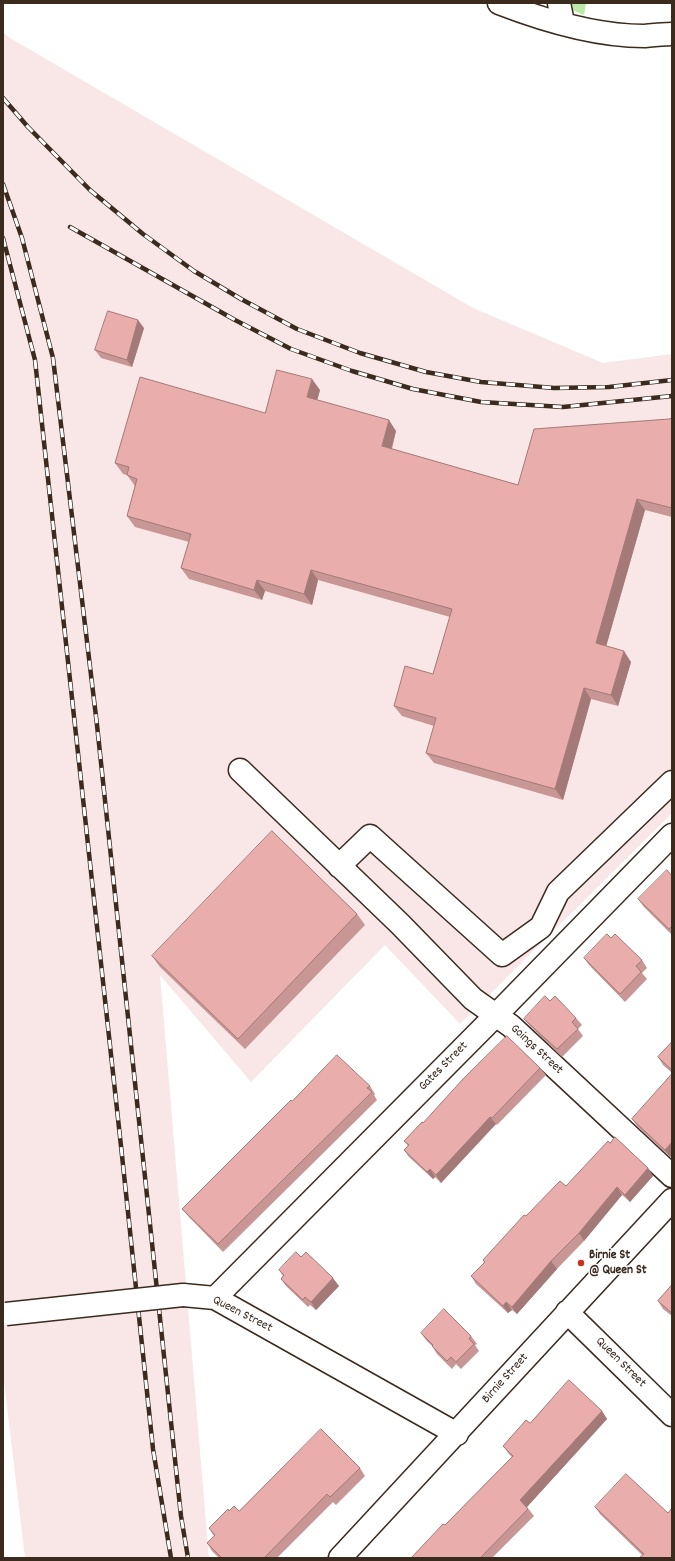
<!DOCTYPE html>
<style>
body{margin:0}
#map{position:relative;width:675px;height:1561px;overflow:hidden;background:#fff;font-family:Dekko,sans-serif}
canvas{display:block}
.frame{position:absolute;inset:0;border:4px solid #3b2a1e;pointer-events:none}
</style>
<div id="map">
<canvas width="675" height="1561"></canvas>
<div class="frame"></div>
</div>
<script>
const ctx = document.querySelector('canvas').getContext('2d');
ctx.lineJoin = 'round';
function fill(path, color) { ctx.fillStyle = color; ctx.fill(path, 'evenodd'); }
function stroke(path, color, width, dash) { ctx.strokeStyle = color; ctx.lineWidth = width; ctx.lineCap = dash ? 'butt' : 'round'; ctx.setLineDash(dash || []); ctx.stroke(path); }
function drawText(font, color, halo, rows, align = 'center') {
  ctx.font = font + ' Dekko,sans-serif'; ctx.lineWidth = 3; ctx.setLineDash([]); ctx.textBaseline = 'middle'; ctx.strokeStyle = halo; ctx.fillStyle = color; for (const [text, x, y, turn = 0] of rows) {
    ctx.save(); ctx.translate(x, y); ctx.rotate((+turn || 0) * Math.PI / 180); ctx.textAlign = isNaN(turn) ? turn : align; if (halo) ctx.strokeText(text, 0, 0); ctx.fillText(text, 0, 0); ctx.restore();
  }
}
const built = new Path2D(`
 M 3,32 L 10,38 L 473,308 L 603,363 L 672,354 L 672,813 L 460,1024 L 385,945 L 251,1082 L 160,975 L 209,1558 L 25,1558 L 3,1373 Z`);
const green = new Path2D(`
 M 555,3 L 586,3 L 584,15 Z`);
const minor = new Path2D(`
 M 499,3 C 543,20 597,36 644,36 C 654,35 663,34 672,34
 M 559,3 L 563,23
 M 240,770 L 400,924 L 473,999 L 511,1026 L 672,1176
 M 339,866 L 370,836 L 502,955 L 541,927 L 558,892 L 672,782
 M 183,1295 L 215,1298 L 457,1434
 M 215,1298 L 496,1015 L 672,835
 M 567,1312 L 672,1415
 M 340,1558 L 672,1200`);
const rail = new Path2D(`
 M 3,98 L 28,127 L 90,190 L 143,234 L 194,271 L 241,299 L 297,329 L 360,353 L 426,372 L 481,382 L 554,388 L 609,387 L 672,380
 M 3,184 L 22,238 L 53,358 L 97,725 L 181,1516 L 188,1558
 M 70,227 L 235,320 L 291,349 L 352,371 L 413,389 L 481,402 L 563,407 L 672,396
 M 3,238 L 35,360 L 121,1146 L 153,1449 L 171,1558`);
const minorBridge = new Path2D(`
 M 6,1314 L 183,1295`);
const wall = new Path2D(`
 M 144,328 L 132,367 L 101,358 L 95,350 Z
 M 320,390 L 317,400 L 396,431 L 392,449 L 518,485 L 672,418 L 672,517 L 645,510 L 606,646 L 631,662 L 618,706 L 591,699 L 563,800 L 434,763 L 426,753 L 434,726 L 402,716 L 394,706 L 433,674 L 450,617 L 318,580 L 312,605 L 265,591 L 262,600 L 189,579 L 181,568 L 189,542 L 135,527 L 127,516 L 135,486 L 127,475 L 123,474 L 115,463 L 265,413 Z
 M 672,876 L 672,935 L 644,907 L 638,899 Z
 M 357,914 L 365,925 L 245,1049 L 160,967 L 152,956 Z
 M 611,938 L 642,960 L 647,968 L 642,973 L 647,979 L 625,1002 L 589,965 L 584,958 Z
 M 550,1001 L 576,1018 L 582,1025 L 578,1029 L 583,1036 L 562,1057 L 530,1026 L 524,1019 Z
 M 672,1042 L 672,1073 L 663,1065 L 658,1057 Z
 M 540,1068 L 546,1075 L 497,1125 L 496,1124 L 441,1183 L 435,1177 L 433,1179 L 409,1157 L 404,1150 L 408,1146 L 404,1141 L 423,1123 Z
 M 672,1074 L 670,1157 L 637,1126 L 632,1119 Z
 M 370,1086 L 375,1094 L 374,1095 L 377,1100 L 223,1252 L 188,1216 L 182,1209 L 292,1101 Z
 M 610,1143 L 648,1168 L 653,1176 L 630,1202 L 622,1195 L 584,1241 L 557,1269 L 517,1314 L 512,1310 L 508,1313 L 476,1284 L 471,1276 L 484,1263 L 483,1260 L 566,1186 Z
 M 301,1257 L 339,1286 L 316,1310 L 310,1305 L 308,1307 L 286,1286 L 281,1279 L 283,1276 L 279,1270 Z
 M 672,1285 L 672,1316 L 663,1309 L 658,1301 Z
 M 421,1333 L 471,1336 L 477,1344 L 475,1345 L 479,1351 L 461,1369 L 456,1364 L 452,1369 L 437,1354 L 432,1346 L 426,1340 Z
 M 602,1411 L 607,1419 L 527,1507 L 534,1516 L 492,1558 L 411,1558 L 445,1525 L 512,1457 L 509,1454 L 503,1446 L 530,1423 Z
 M 360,1468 L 365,1476 L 336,1505 L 333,1502 L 277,1558 L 219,1558 L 212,1551 L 207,1543 L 214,1536 L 209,1528 L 229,1511 L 239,1511 Z
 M 595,1507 L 668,1513 L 672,1558 L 642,1555 L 600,1514 Z`);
const shadedWall = new Path2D(`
 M 138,320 L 144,328 L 132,367 L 127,360 Z
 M 312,379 L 320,390 L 315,408 L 307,397 Z
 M 389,420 L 396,431 L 389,457 L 382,446 Z
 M 637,499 L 645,510 L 604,654 L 596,643 Z
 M 311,570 L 318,580 L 312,605 L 304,594 Z
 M 257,580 L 265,591 L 262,600 L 254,590 Z
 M 624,651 L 631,662 L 618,706 L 611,695 Z
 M 584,688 L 591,699 L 563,800 L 555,789 Z
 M 490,1117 L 496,1124 L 441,1183 L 436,1175 Z
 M 672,1142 L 672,1156 L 670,1157 L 665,1150 Z
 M 648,1168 L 653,1176 L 630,1202 L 625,1195 Z
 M 430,1169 L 435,1177 L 433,1179 L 427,1172 Z
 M 617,1187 L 622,1195 L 584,1241 L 579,1233 Z
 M 551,1261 L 557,1269 L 517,1314 L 512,1307 Z
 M 333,1278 L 339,1286 L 316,1310 L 311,1302 Z
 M 506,1302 L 512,1310 L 508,1313 L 503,1306 Z
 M 602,1411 L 607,1419 L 526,1508 L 520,1500 Z`);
const building = new Path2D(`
 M 108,311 L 138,320 L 127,360 L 95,350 Z
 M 277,370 L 312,379 L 307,397 L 389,420 L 382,446 L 518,485 L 534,429 L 669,419 L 672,418 L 672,508 L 637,499 L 596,643 L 624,651 L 611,695 L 584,688 L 555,789 L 426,753 L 436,718 L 394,706 L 405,666 L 433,674 L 452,609 L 311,570 L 304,594 L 257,580 L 254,590 L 181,568 L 191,534 L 127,516 L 137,479 L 127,475 L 129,467 L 115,463 L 140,377 L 265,413 Z
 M 272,831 L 357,914 L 238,1039 L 152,956 Z
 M 667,870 L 672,876 L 672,926 L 669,929 L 638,899 Z
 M 607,934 L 611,938 L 615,934 L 642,960 L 636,966 L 641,972 L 620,994 L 584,958 Z
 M 545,996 L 550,1001 L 555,996 L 576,1018 L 572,1022 L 578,1029 L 557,1049 L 524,1019 Z
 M 507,1036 L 540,1068 L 492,1118 L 490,1117 L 436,1175 L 430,1169 L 427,1172 L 404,1150 L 409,1145 L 404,1141 L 422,1122 L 423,1123 L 463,1079 Z
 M 672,1042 L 672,1070 L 658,1057 Z
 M 337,1055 L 370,1086 L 367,1088 L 372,1092 L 218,1244 L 182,1209 L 291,1100 L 292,1101 Z
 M 672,1074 L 672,1142 L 665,1150 L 632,1119 Z
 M 615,1137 L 648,1168 L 625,1195 L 617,1187 L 579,1233 L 551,1261 L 512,1307 L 506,1302 L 503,1306 L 471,1276 L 485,1262 L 483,1260 L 524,1215 L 526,1216 L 560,1181 L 566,1186 L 608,1141 L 610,1143 Z
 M 296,1252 L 301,1257 L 306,1252 L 333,1278 L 311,1302 L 305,1297 L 303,1300 L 281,1279 L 284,1275 L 279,1270 Z
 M 672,1285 L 672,1313 L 658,1301 Z
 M 444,1309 L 471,1336 L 469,1339 L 474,1344 L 456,1362 L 451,1357 L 447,1361 L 432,1346 L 433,1345 L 421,1333 Z
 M 569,1380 L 602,1411 L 520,1500 L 528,1509 L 480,1558 L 411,1558 L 443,1524 L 445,1525 L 513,1456 L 503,1446 L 526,1420 L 530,1423 Z
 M 321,1429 L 360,1468 L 330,1497 L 327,1494 L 264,1558 L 222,1558 L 207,1543 L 215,1535 L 209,1528 L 228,1509 L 229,1511 L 234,1506 L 239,1511 Z
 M 626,1474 L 668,1513 L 672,1508 L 672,1558 L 639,1558 L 644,1554 L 595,1507 Z`);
const markers = [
 [581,1263,4,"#c8321e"]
];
const streetNames = [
 ["Goings Street",536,1050,43],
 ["Gates Street",444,1067,-45],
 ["Queen Street",242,1315,27],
 ["Queen Street",620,1363,45],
 ["Birnie Street",506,1379,-48]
];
const poiNames = [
 ["Birnie St",589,1256],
 ["@ Queen St",589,1271]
];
fill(built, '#f8e7e6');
fill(green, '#bae9a8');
stroke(minor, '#3b2a1e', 25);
stroke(minor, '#fff', 22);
stroke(rail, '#3b2a1e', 4.5);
stroke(rail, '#fff', 3, [9]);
stroke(minorBridge, '#3b2a1e', 25, []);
stroke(minorBridge, '#fff', 22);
fill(wall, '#c89694');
fill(shadedWall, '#a37a78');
fill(building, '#e9aeac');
stroke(building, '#a37a78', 1);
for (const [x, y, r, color] of markers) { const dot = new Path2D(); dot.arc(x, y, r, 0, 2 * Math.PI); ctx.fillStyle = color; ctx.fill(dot); stroke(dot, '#fff', 1.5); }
drawText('13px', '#3b2a1e', '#fff', streetNames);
drawText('bold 13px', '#3b2a1e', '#fff', poiNames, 'left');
</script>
